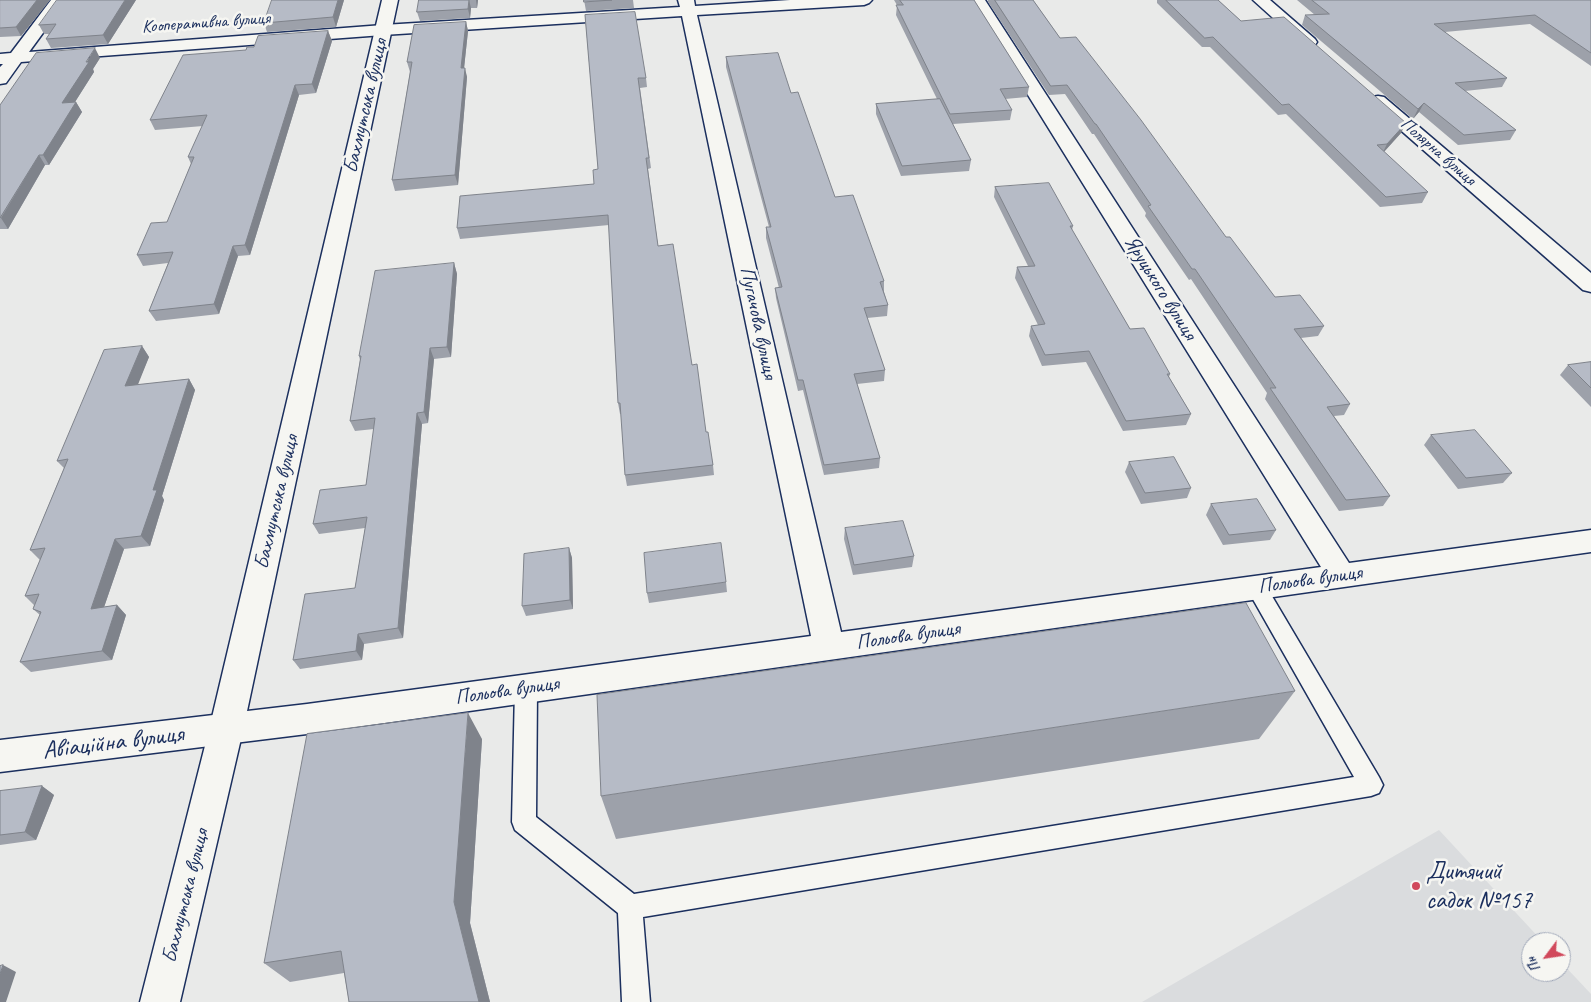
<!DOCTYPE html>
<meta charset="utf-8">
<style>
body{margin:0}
#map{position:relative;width:1591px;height:1002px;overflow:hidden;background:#e9eae9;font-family:Caveat,sans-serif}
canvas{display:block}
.north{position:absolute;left:1521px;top:932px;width:50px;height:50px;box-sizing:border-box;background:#f6f6f2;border:1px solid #9ea6b7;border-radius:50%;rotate:239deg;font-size:14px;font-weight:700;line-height:20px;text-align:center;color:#1b2f5e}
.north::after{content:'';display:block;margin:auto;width:18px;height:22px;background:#d1495b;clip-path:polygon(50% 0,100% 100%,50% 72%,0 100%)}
</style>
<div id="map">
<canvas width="1591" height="1002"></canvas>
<div class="north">Пн</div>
</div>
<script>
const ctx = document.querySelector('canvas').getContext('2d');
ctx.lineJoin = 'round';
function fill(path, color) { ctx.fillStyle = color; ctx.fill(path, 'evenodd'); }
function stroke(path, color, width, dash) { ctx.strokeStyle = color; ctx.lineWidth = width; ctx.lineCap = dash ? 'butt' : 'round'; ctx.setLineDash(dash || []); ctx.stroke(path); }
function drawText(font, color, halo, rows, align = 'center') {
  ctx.font = font + ' Caveat,sans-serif'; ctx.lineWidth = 5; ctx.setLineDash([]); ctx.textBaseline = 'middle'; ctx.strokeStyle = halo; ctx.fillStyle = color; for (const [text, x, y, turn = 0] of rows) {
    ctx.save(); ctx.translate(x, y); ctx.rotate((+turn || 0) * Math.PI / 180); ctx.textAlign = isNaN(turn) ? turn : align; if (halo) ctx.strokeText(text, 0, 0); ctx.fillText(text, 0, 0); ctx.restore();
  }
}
const built = new Path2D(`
 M 1439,830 L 1543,942 L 1531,942 L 1531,972 L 1561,972 L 1561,962 L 1591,994 L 1591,1002 L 1142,1002 Z`);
const lane = new Path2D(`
 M 1256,579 L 1263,581 L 1379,777 L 1383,785 L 1379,793 L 1371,796 L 643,917 L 650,1002 L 622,1002 L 618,913 L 515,830 L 512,822 L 515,689 L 518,682 L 526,679 L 534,682 L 537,689 L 536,817 L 634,894 L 1354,777 L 1246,587 L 1249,581 Z`);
const street = new Path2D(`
 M 51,0 L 67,0 L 29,52 L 383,25 L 680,7 L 678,0 L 694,0 L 695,6 L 790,0 L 872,0 L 869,3 L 864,5 L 697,15 L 841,632 L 1321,567 L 969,0 L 985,0 L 1349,563 L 1591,530 L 1591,552 L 307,734 L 0,772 L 0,740 L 307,704 L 811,636 L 682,16 L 383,35 L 21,62 L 6,83 L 0,84 L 0,67 L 3,64 L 0,64 L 0,54 L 11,53 Z
 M 1253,0 L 1270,0 L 1315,39 L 1317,42 L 1315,45 L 1303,45 Z
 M 1378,96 L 1384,97 L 1591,273 L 1591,292 L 1583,290 L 1372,105 L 1369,101 L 1372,97 Z`);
const secondary = new Path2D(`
 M 382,0 L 398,0 L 243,730 L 180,1002 L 140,1002 L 209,730 Z`);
const wall = new Path2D(`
 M 0,0 L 50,0 L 21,36 L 0,37 Z
 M 136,0 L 108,44 L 51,48 L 46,39 L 49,34 L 44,34 L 39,25 Z
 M 344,0 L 336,27 L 267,32 L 264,23 Z
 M 419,0 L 478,0 L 477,8 L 471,8 L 470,18 L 420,21 L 417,12 Z
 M 584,0 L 633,0 L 634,8 L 586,11 Z
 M 894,0 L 974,0 L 1029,87 L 1027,97 L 1005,99 L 1012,110 L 1010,120 L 953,124 L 971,160 L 969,171 L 901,176 L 876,114 L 876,104 L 937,99 L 896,15 L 897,5 Z
 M 988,0 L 1033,0 L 1060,38 L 1275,297 L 1324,326 L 1318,336 L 1301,338 L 1350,404 L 1344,415 L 1334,416 L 1390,496 L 1383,506 L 1339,511 L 1265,399 L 1267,393 L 1191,279 L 1189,280 L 1145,216 L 1146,213 L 1094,134 L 1092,134 L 1065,94 L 1049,95 L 988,2 Z
 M 1157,0 L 1218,0 L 1241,21 L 1401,133 L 1384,152 L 1428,192 L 1422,203 L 1380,207 L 1286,114 L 1278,115 L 1210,47 L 1202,47 L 1157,3 Z
 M 1297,0 L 1591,0 L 1591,66 L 1530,24 L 1445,32 L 1507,78 L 1502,87 L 1465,91 L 1516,130 L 1510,140 L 1458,145 L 1419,112 L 1413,119 L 1302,25 L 1305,15 L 1315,15 Z
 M 585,15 L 646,78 L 647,87 L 640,88 L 651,168 L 648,169 L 658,246 L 692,365 L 713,465 L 714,475 L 627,486 L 625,475 L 621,414 L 620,414 L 618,403 L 609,225 L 460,239 L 457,228 L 594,184 L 598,169 Z
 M 466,22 L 468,31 L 464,68 L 467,77 L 458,185 L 395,191 L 392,180 L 410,72 L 407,62 Z
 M 328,31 L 332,41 L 316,93 L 299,95 L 250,255 L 238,256 L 219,314 L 156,321 L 149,311 L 168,263 L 143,266 L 137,255 L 167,222 L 191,164 L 188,157 L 203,126 L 155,130 L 150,120 L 246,50 L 254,47 Z
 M 726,57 L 791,93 L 835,197 L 884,281 L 884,292 L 888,305 L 887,316 L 867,318 L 885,370 L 884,381 L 857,384 L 880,458 L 879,468 L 824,475 L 803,390 L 798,391 L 776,298 L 775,288 L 779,288 L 766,238 L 766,227 L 769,227 L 726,67 Z
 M 100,58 L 93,69 L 94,72 L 75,102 L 76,102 L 82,112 L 49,165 L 45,165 L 8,229 L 0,229 L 0,105 Z
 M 995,187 L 1073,226 L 1072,230 L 1130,329 L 1170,374 L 1169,377 L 1191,414 L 1186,425 L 1123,431 L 1086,362 L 1042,366 L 1029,336 L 1031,326 L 1038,325 L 1015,278 L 1017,267 L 1028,266 L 994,197 Z
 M 454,263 L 457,274 L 451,357 L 434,359 L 428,423 L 422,424 L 403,638 L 364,644 L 362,660 L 300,669 L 293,660 L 355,588 L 365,528 L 319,534 L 313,524 L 366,485 L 374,429 L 355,431 L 350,421 L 360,360 L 359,356 Z
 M 142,346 L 149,357 L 137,385 L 189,379 L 195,390 L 162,496 L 164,500 L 150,546 L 124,549 L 104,607 L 117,605 L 126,615 L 112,660 L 31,672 L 20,662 L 40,615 L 33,609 L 34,605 L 25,596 L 40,560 L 30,550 L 64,468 L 57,461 Z
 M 1591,362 L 1591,407 L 1560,375 L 1568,365 Z
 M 1431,435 L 1512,473 L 1503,483 L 1458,489 L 1424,445 Z
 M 1129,462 L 1191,488 L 1187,498 L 1141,504 L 1125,472 Z
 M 1211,504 L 1276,530 L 1270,540 L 1223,545 L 1206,515 Z
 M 845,528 L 914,556 L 912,567 L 853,575 L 844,539 Z
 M 569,548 L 572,558 L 573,609 L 526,616 L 522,606 Z
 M 726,582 L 727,592 L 649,603 L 647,593 Z
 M 1295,691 L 1259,739 L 616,839 L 601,796 Z
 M 482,739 L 470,923 L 490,1002 L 349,1002 L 344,973 L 290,982 L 264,963 Z
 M 42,786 L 54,795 L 36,840 L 0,845 L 0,791 Z`);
const shadedWall = new Path2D(`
 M 37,0 L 50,0 L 21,36 L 16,27 Z
 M 125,0 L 136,0 L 108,44 L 103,35 Z
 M 338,0 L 344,0 L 336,27 L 333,17 Z
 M 469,0 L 471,8 L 470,18 L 468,9 Z
 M 476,0 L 478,0 L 477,8 Z
 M 466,22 L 468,31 L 463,78 L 461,68 Z
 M 328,31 L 332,41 L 316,93 L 312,84 Z
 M 95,48 L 100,58 L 93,69 L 94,72 L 68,113 L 62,103 Z
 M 465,68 L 467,77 L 458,185 L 455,175 Z
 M 295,85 L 299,95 L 250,255 L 245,245 Z
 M 76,102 L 82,112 L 49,165 L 43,155 Z
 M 1424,103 L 1419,112 L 1413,119 L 1418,109 Z
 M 1406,123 L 1401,133 L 1382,154 L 1387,144 Z
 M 39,155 L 45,165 L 8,229 L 1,218 Z
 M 233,246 L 238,256 L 219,314 L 214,304 Z
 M 454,263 L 457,274 L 451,357 L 447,347 Z
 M 142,346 L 149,357 L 133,397 L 125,386 Z
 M 430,348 L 434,359 L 428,423 L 424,412 Z
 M 189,379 L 195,390 L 162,496 L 164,500 L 150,546 L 141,536 L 153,490 Z
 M 417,413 L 422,424 L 403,638 L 398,628 Z
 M 115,539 L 124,549 L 100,619 L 91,609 Z
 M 569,548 L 572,558 L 573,609 L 570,600 Z
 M 117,605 L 126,615 L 112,660 L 102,651 Z
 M 358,634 L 364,644 L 362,660 L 356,651 Z
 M 468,713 L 482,739 L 470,923 L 490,1002 L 479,1002 L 454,902 Z
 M 42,786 L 54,795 L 36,840 L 25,832 Z
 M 3,965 L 16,972 L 6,1002 L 0,1002 L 0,974 Z`);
const building = new Path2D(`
 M 0,0 L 37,0 L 16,27 L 0,28 Z
 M 57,0 L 125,0 L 103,35 L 46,39 L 56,24 L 39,25 Z
 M 272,0 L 338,0 L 333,17 L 264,23 Z
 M 419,0 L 469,0 L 468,9 L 417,12 Z
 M 584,0 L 612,0 L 584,2 Z
 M 900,0 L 974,0 L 1029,87 L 1000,89 L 1012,110 L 950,114 L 896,5 L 903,5 Z
 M 995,0 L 1033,0 L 1060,38 L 1076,37 L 1141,120 L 1226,237 L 1230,237 L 1275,297 L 1300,295 L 1324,326 L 1294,329 L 1350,404 L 1327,407 L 1390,496 L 1346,500 L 1270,388 L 1276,388 L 1195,269 L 1192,269 L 1148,206 L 1151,205 L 1096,124 L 1095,124 L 1067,85 L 1051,86 Z
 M 1166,0 L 1218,0 L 1241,21 L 1284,17 L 1406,123 L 1387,144 L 1377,145 L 1428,192 L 1386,197 L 1289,104 L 1282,105 L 1213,37 L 1205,38 Z
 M 1312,0 L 1591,0 L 1591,53 L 1535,15 L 1434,24 L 1507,78 L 1455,83 L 1516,130 L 1464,135 L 1424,103 L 1418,109 L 1305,15 L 1329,14 Z
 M 635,12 L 646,78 L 638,78 L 649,158 L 646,158 L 658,246 L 673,244 L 692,365 L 697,364 L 706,432 L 708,432 L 713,465 L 625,475 L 620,403 L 618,403 L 608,215 L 457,228 L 460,196 L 594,184 L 593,170 L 598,169 L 585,15 Z
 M 466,22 L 461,68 L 465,68 L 455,175 L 392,180 L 412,62 L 407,62 L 414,25 Z
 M 328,31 L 312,84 L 295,85 L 245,245 L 233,246 L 214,304 L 149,311 L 173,252 L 137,255 L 151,223 L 167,222 L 194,157 L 188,157 L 207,115 L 150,120 L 183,55 L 246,50 L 247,47 L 254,47 L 258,36 Z
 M 95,48 L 86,62 L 89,62 L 62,103 L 76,102 L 43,155 L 39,155 L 0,218 L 0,105 L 36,53 Z
 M 778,53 L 791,93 L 798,92 L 835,197 L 853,195 L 884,281 L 880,282 L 888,305 L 864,308 L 885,370 L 854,374 L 880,458 L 824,465 L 803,380 L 798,380 L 775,288 L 782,287 L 766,227 L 771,227 L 726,57 Z
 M 940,99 L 971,160 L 902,166 L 876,104 Z
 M 1049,183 L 1073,226 L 1070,226 L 1130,329 L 1144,328 L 1170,374 L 1167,374 L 1191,414 L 1126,421 L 1089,351 L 1045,355 L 1031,326 L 1045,324 L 1017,267 L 1035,266 L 995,187 Z
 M 454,263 L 447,347 L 430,348 L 424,412 L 417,413 L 398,628 L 358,634 L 356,651 L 293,660 L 305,594 L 355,588 L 367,517 L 313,524 L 320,490 L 366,485 L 375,418 L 350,421 L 361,356 L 359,356 L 375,271 Z
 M 142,346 L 125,386 L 189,379 L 153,490 L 157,490 L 141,536 L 115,539 L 91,609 L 117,605 L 102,651 L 20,662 L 41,612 L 33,609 L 39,594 L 25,596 L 45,548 L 30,550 L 68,459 L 57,461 L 104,350 Z
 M 1591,362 L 1591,388 L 1568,365 Z
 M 1475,430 L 1512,473 L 1466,478 L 1431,435 Z
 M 1174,457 L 1191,488 L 1145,493 L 1129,462 Z
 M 1257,499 L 1276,530 L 1229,535 L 1211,504 Z
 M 903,521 L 914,556 L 854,565 L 845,528 Z
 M 721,543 L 726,582 L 647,593 L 644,553 Z
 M 569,548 L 570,600 L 522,606 L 524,554 Z
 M 1246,603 L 1295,691 L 601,796 L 597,695 Z
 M 468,713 L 454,902 L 479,1002 L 349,1002 L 341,951 L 264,963 L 307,734 Z
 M 42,786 L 25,832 L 0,835 L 0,791 Z
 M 3,965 L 0,974 L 0,966 Z`);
const markers = [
 [1416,886,5,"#d1495b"]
];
const farStreetnames = [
 ["Кооперативна вулиця",206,23,-4],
 ["Полярна вулиця",1438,152,41]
];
const streetNames = [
 ["Бахмутська вулиця",366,106,-77],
 ["Яруцького вулиця",1160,288,58],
 ["Пугачова вулиця",758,323,78],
 ["Бахмутська вулиця",277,502,-77],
 ["Польова вулиця",1310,580,-8],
 ["Польова вулиця",908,636,-8],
 ["Польова вулиця",507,691,-8],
 ["Бахмутська вулиця",186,896,-76]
];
const nearStreetnames = [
 ["Авіаційна вулиця",113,743,-7]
];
const nearPoinames = [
 ["Дитячий",1426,872],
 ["садок №157",1426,901]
];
fill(built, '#dadcde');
stroke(lane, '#1b2f5e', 3);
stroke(street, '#1b2f5e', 3);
stroke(secondary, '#1b2f5e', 3);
fill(lane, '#f6f6f2');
fill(street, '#f6f6f2');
fill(secondary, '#f6f6f2');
fill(wall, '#9da1aa');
fill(shadedWall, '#7f838b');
fill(building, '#b6bbc6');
stroke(building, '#7f838b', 1);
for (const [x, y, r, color] of markers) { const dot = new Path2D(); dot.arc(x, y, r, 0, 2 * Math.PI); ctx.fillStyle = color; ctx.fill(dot); stroke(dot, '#f6f6f2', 2); }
drawText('18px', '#1b2f5e', '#f6f6f2', farStreetnames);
drawText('21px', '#1b2f5e', '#f6f6f2', streetNames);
drawText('25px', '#1b2f5e', '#f6f6f2', nearStreetnames);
drawText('25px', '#1b2f5e', '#f6f6f2', nearPoinames, 'left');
</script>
